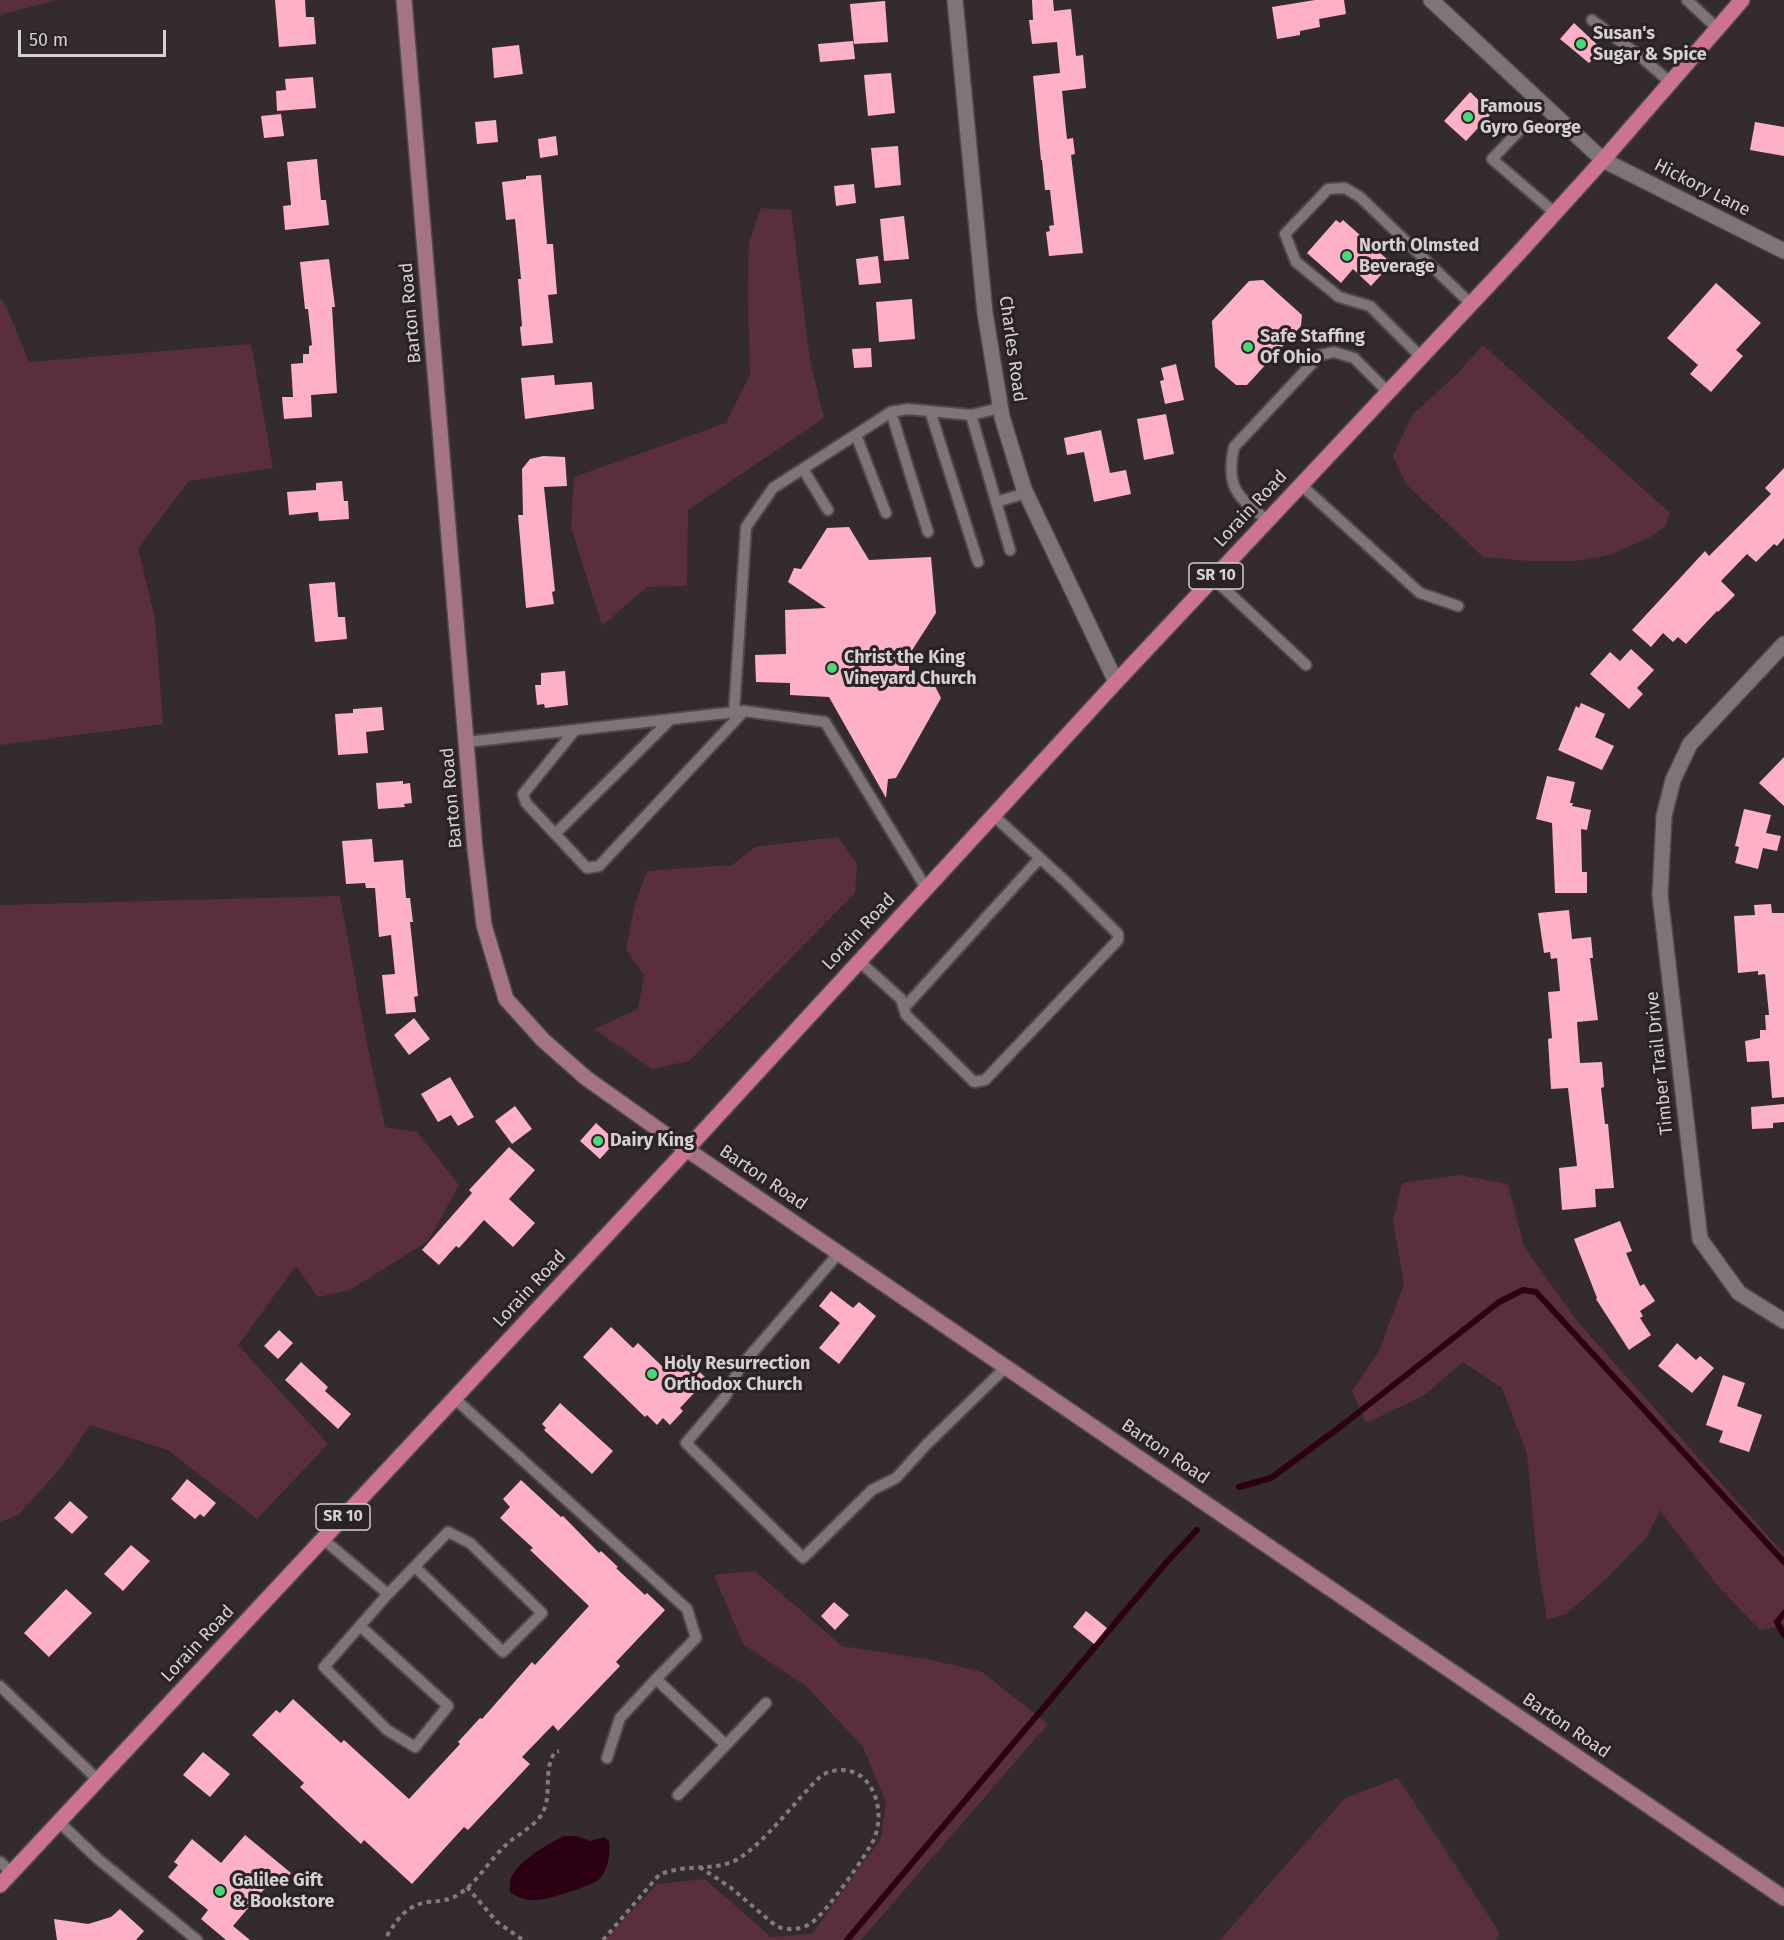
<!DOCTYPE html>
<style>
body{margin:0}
#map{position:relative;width:1784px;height:1940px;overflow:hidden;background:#342b2e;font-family:"Fira Sans",sans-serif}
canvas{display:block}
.scale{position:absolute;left:18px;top:30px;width:148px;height:27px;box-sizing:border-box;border:3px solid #d6d0d2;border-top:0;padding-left:8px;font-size:18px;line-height:21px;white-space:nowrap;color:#d6d0d2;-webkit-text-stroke:4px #2a2224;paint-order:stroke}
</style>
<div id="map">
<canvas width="1784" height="1940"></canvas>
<div class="scale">50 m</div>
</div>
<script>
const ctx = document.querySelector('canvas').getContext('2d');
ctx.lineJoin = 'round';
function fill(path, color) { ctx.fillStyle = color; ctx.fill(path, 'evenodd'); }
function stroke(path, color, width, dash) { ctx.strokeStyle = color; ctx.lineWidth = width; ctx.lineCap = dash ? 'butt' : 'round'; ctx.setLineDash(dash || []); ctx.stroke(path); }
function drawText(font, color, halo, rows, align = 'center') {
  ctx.font = font + ' "Fira Sans",sans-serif'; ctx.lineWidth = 6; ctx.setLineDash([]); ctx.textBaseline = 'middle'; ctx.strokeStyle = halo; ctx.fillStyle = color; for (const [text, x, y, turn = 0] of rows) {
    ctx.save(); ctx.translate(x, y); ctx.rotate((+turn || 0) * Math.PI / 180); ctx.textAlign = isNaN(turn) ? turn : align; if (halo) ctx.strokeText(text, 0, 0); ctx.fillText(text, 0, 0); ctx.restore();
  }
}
const green = new Path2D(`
 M 0,0 L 57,0 L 0,15 Z
 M 761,208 L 791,210 L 810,360 L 824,418 L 688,510 L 687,586 L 647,587 L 602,626 L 571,527 L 574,477 L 726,423 L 750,375 L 748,297 L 749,242 Z
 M 0,298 L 6,306 L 29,362 L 251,344 L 273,468 L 189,481 L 138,548 L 155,619 L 163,724 L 0,745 Z
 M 1483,345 L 1670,513 L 1665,527 L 1648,538 L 1609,555 L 1575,561 L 1530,561 L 1483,557 L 1406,484 L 1393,456 L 1412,415 L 1457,374 Z
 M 838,837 L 857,864 L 855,893 L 689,1061 L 652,1069 L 594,1029 L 638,1009 L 644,975 L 626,949 L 635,904 L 647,871 L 732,865 L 755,847 Z
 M 340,896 L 367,1044 L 385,1127 L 417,1132 L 459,1185 L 428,1241 L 350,1290 L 318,1297 L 296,1266 L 238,1345 L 328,1444 L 257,1519 L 168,1450 L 90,1425 L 59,1470 L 18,1515 L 0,1522 L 0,905 Z
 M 1460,1175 L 1508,1184 L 1524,1247 L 1577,1321 L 1784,1554 L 1784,1625 L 1760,1630 L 1717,1585 L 1660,1510 L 1647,1537 L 1605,1580 L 1566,1614 L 1547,1620 L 1537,1559 L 1527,1454 L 1502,1388 L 1463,1362 L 1423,1396 L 1366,1423 L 1352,1391 L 1379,1351 L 1404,1284 L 1393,1221 L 1402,1183 Z
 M 755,1571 L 842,1646 L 932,1660 L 982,1672 L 1048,1724 L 861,1940 L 605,1940 L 657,1884 L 705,1879 L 771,1937 L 812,1934 L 881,1838 L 886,1802 L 863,1747 L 806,1686 L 743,1644 L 714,1575 Z
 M 1398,1778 L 1500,1933 L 1496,1940 L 1220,1940 L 1345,1798 Z`);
const water = new Path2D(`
 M 564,1836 L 576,1836 L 590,1841 L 604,1837 L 609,1841 C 611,1853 608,1872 598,1880 C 591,1886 547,1900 536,1900 C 526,1901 518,1897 510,1892 C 510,1887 509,1882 511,1878 C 517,1862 549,1843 564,1836 Z`);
const stream = new Path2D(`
 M 1239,1487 L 1271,1478 L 1344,1424 L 1499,1302 L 1523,1290 L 1536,1292 L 1784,1562
 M 1784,1613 L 1777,1622 L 1784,1635
 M 847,1940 L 1166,1563 L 1197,1530`);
const building = new Path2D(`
 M 275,0 L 305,0 L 306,17 L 314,17 L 316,44 L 279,47 Z
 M 1032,0 L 1053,0 L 1054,11 L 1071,9 L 1076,56 L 1083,55 L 1086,88 L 1062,91 L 1067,139 L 1073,138 L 1075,154 L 1071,155 L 1083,253 L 1049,256 L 1046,232 L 1050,231 L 1049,226 L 1054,225 L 1050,190 L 1045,190 L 1042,160 L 1041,160 L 1033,76 L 1060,73 L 1057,42 L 1032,44 L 1029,20 L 1033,20 Z
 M 1315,0 L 1344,0 L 1346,14 L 1319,19 L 1320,27 L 1300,31 L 1300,35 L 1277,39 L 1272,7 Z
 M 885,1 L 888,42 L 854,44 L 850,4 Z
 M 1574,23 L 1602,49 L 1589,63 L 1560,39 Z
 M 853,41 L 855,59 L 820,62 L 818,44 Z
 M 519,45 L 523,74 L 494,78 L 492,48 Z
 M 891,73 L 895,113 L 868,116 L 864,75 Z
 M 313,77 L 316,108 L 277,111 L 276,91 L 286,90 L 285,79 Z
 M 1470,92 L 1492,113 L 1466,141 L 1444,121 Z
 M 281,114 L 284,136 L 264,138 L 261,116 Z
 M 496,120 L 498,142 L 477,144 L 475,122 Z
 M 1755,122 L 1784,127 L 1784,156 L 1750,150 Z
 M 556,136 L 558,155 L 540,158 L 538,139 Z
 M 898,146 L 901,185 L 875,188 L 871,148 Z
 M 317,159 L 321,200 L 326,200 L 329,225 L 285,230 L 283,206 L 291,205 L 287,162 Z
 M 541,175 L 547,244 L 553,244 L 557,294 L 548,295 L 553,343 L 522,346 L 520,327 L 522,326 L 518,279 L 521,279 L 515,219 L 506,220 L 502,182 L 526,179 L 526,176 Z
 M 854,184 L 856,203 L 836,206 L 834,186 Z
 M 904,216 L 909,259 L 884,261 L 880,219 Z
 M 1336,220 L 1340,223 L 1343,220 L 1388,260 L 1385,263 L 1389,266 L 1371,286 L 1353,269 L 1341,283 L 1307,253 Z
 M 878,256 L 881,283 L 859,285 L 856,259 Z
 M 329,259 L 335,307 L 332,307 L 337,393 L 311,395 L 312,417 L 284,419 L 282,397 L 293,397 L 291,364 L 303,363 L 303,354 L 309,354 L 309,346 L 312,345 L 308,309 L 305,309 L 300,262 Z
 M 1263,280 L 1302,315 L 1301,326 L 1247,385 L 1236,385 L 1215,367 L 1212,321 L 1249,281 Z
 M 1716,283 L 1761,323 L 1736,350 L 1743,356 L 1711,392 L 1690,374 L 1698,365 L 1667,338 Z
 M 912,299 L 915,339 L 879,342 L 876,302 Z
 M 871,348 L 872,367 L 854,368 L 852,349 Z
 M 1176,364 L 1184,400 L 1165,404 L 1160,381 L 1164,380 L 1161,368 Z
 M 554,375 L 555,385 L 592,382 L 594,409 L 525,419 L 521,378 Z
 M 1166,414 L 1174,454 L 1144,460 L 1137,419 Z
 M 1101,430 L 1110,473 L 1126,470 L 1131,494 L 1094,502 L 1084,452 L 1067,455 L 1064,438 Z
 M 543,456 L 565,457 L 567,486 L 544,487 L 555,591 L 552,592 L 554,604 L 526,608 L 518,515 L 523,515 L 522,469 L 530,459 Z
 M 1784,468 L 1784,538 L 1777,546 L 1774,544 L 1756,562 L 1747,554 L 1721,581 L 1735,595 L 1718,612 L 1717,611 L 1686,644 L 1678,637 L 1673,642 L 1663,633 L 1651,647 L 1632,630 L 1705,551 L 1709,556 L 1771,494 L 1765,488 Z
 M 342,481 L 344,501 L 348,501 L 349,519 L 319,521 L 318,512 L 289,515 L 287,492 L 316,490 L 316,483 Z
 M 849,527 L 869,560 L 931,557 L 936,613 L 909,655 L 909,682 L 933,682 L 941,698 L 896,778 L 888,779 L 886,798 L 829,697 L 790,695 L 790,683 L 756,682 L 755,655 L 786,654 L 785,610 L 826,608 L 788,582 L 794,568 L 801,569 L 827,528 Z
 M 335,582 L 338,617 L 345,617 L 347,639 L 315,642 L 309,584 Z
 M 1631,649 L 1654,670 L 1637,688 L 1643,694 L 1629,709 L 1590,674 L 1610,652 L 1620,661 Z
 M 565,671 L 568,705 L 545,708 L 544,704 L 537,705 L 535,685 L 541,685 L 541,673 Z
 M 1581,703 L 1605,714 L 1595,737 L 1614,746 L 1602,770 L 1558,750 L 1576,706 L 1579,708 Z
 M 382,707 L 384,730 L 366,732 L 368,753 L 338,755 L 335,714 L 353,713 L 353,709 Z
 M 1784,757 L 1784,806 L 1759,783 Z
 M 1547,776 L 1575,782 L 1570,803 L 1573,803 L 1572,806 L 1591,810 L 1587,830 L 1581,829 L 1582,872 L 1587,872 L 1587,893 L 1555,893 L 1552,823 L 1536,819 Z
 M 403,781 L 403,784 L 410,783 L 412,803 L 404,804 L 405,807 L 378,809 L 376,783 Z
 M 1744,809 L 1771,815 L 1766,833 L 1781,836 L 1777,851 L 1763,848 L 1758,869 L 1735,863 L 1739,847 L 1735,846 Z
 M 372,839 L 374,862 L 403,860 L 406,898 L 410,898 L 413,922 L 410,922 L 418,996 L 414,997 L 416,1012 L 386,1014 L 382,975 L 395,974 L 391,935 L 379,937 L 375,888 L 366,888 L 365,883 L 346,884 L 342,841 Z
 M 1771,904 L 1772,913 L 1784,913 L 1784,1097 L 1772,1098 L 1769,1061 L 1747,1062 L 1745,1041 L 1760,1038 L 1760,1030 L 1766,1030 L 1765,1015 L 1769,1015 L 1765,974 L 1758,975 L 1758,971 L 1738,973 L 1734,916 L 1755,915 L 1754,905 Z
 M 1569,910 L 1572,939 L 1591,937 L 1593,958 L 1590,958 L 1598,1020 L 1577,1022 L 1580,1063 L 1602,1062 L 1604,1087 L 1601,1088 L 1605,1124 L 1608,1124 L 1614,1188 L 1595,1189 L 1596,1207 L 1562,1210 L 1559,1168 L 1577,1166 L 1568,1088 L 1551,1089 L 1548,1039 L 1552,1038 L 1548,992 L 1560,991 L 1557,958 L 1551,959 L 1550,952 L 1544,953 L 1538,913 Z
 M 414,1018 L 430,1039 L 409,1055 L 394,1035 Z
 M 450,1077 L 474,1117 L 458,1126 L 451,1115 L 438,1122 L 421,1094 Z
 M 1784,1104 L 1784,1122 L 1773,1123 L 1773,1128 L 1752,1129 L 1751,1107 Z
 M 515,1106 L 532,1129 L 512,1144 L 495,1121 Z
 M 596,1123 L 616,1141 L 600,1159 L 580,1141 Z
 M 509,1147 L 535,1170 L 509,1199 L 535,1223 L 513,1247 L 484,1220 L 459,1248 L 456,1246 L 439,1265 L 422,1250 L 472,1193 L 469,1190 Z
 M 1620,1221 L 1632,1251 L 1626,1253 L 1640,1286 L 1644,1284 L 1655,1301 L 1640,1311 L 1643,1316 L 1640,1318 L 1651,1335 L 1629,1350 L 1596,1299 L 1597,1298 L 1574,1239 Z
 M 831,1291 L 853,1308 L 859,1302 L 876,1316 L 839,1364 L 819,1348 L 840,1323 L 819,1306 Z
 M 611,1327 L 633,1348 L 638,1343 L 667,1371 L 682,1355 L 707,1379 L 680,1408 L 683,1411 L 670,1425 L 663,1418 L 657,1425 L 647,1415 L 645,1417 L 583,1357 Z
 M 279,1330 L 293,1343 L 278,1359 L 264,1346 Z
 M 1677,1343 L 1696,1360 L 1700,1356 L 1714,1368 L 1692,1393 L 1658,1366 Z
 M 301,1362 L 328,1387 L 325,1391 L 351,1414 L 338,1429 L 285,1380 Z
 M 1723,1375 L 1745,1383 L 1737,1406 L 1762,1415 L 1749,1452 L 1719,1442 L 1723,1431 L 1706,1425 Z
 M 560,1403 L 613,1451 L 592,1474 L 544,1430 L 546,1428 L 542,1424 Z
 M 187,1479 L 216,1503 L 204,1517 L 200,1514 L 195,1519 L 171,1499 Z
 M 521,1480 L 561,1517 L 563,1516 L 599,1553 L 601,1551 L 618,1567 L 616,1568 L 645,1595 L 647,1593 L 665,1610 L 616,1662 L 620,1666 L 558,1731 L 553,1725 L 522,1757 L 530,1764 L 468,1830 L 464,1827 L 412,1884 L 364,1840 L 361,1844 L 335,1820 L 300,1787 L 304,1783 L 252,1735 L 276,1710 L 280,1713 L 293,1699 L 341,1743 L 344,1740 L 409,1799 L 460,1744 L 458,1742 L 480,1718 L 482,1719 L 532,1662 L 535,1665 L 589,1606 L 530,1550 L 533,1548 L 500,1518 L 510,1507 L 503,1499 Z
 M 70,1501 L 88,1517 L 72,1534 L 54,1518 Z
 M 131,1545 L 150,1561 L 123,1591 L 104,1574 Z
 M 66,1589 L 92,1613 L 49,1657 L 24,1633 Z
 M 834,1602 L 849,1615 L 835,1630 L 821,1616 Z
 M 1086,1611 L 1107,1628 L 1094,1644 L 1073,1627 Z
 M 203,1752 L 230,1774 L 210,1797 L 183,1775 Z
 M 245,1835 L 291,1873 L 279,1888 L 271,1881 L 233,1926 L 250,1940 L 226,1940 L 201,1919 L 208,1910 L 168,1877 L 178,1865 L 174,1862 L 192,1839 L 221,1863 Z
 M 120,1909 L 144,1931 L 136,1940 L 57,1940 L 54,1919 L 88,1924 L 111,1917 Z`);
const path = new Path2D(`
 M 467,1887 L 497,1922 L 523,1940
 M 387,1936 C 397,1919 407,1905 428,1902 C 439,1901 449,1901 459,1894 C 478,1882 490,1859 507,1844 C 517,1835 530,1829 539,1818 C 555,1799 541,1773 555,1752 L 559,1751
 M 603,1940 L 659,1875 C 681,1864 709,1871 732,1862 C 760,1850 797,1798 822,1775 C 865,1754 889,1803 874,1839 C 868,1853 824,1916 811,1923 C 801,1930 788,1931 776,1926 L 730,1887 L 701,1868`);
const lane = new Path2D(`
 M 1687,0 L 1718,29
 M 1592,20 L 1640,56 L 1671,83
 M 1519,131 L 1492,159 L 1555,213
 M 1421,357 L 1370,306 L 1339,297 L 1296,262 L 1285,234 L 1328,189 L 1345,188 L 1360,197 L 1471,304
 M 930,411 L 978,562
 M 891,412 L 928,532
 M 971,415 L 1000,408
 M 856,435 L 886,513
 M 803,469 L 828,510
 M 1301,485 L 1420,593 L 1458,606
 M 996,502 L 1026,493
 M 1267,520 C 1238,497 1225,488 1234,447 L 1320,355 L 1334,352 L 1354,358 L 1388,392
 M 1213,578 L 1306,665
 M 734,713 L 746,527 L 773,488 L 891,412 L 908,409 L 971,415 L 1010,550
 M 575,730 L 523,794 L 526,803 L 587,868 L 599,866 L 744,711
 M 467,742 L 744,711 L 825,722 L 926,888
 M 555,834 L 671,719
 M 859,961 L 901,999 L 906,1015 L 974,1082 L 985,1080 L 1118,940 L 1118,934 L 1065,881 L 993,815
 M 904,1008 L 1040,858
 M 839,1253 L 740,1367 L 725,1397 L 686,1443 L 803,1558 L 872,1490 L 896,1478 L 927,1444 L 1006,1367
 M 454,1398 L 687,1609 L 696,1638 L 656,1679 L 726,1745 L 766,1703
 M 323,1539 L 388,1594 L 448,1532 L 470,1543 L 542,1613 L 503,1652 L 415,1567
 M 360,1626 L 448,1706 L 415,1747 L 387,1730 L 324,1667 L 388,1594
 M 0,1686 L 97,1779
 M 607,1758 L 620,1718 L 656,1679
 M 678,1795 L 726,1745
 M 59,1822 L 98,1859 L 197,1940
 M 0,1862 L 12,1873`);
const street = new Path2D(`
 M 955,0 L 985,313 L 1002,417 L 1024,489 L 1116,682
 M 1431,0 L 1603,160 L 1784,251
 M 1784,644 L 1690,744 L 1673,780 L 1664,816 L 1660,895 L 1700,1239 L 1739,1293 L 1784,1321`);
const secondary = new Path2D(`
 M 404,0 L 475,849 L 484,925 L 506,999 L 543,1040 L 586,1078 L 686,1149 L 1784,1898`);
const primary = new Path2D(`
 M 0,1885 L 675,1162 L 1116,682 L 1516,256 L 1603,160 L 1742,0`);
const markers = [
 [1581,44,6,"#4ad778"],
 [1468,117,6,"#4ad778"],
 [1347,256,6,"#4ad778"],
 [1248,347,6,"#4ad778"],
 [832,668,6,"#4ad778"],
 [598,1141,6,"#4ad778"],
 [652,1374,6,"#4ad778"],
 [220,1891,6,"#4ad778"]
];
const shields = [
 [1216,576,54],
 [343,1517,54]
];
const shieldNames = [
 ["SR 10",1216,576],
 ["SR 10",343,1517]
];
const poiNames = [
 ["Susan's",1593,34],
 ["Sugar & Spice",1593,55],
 ["Famous",1480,107],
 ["Gyro George",1480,128],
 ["North Olmsted",1359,246],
 ["Beverage",1359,267],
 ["Safe Staffing",1260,337],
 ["Of Ohio",1260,358],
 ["Christ the King",844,658],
 ["Vineyard Church",844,679],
 ["Dairy King",610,1141],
 ["Holy Resurrection",664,1364],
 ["Orthodox Church",664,1385],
 ["Galilee Gift",232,1881],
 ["& Bookstore",232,1902]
];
const streetNames = [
 ["Hickory Lane",1702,188,27],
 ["Barton Road",411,313,-95],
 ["Charles Road",1012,349,82],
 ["Lorain Road",1251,509,-47],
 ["Barton Road",452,798,-95],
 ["Lorain Road",859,932,-47],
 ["Timber Trail Drive",1660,1063,-96],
 ["Barton Road",763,1178,34],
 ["Lorain Road",530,1289,-47],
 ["Barton Road",1165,1452,34],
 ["Lorain Road",198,1644,-47],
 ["Barton Road",1566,1726,34]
];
fill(green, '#592f3c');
fill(water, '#2c0012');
stroke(stream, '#2c0012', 6);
fill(building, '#feb0c6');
stroke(lane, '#50494b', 14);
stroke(street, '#50494b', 18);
stroke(secondary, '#50494b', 18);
stroke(primary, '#50494b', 18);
stroke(path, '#827a7d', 4, [4.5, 4.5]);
stroke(lane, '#7f7477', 10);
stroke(street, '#7f7477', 15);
stroke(secondary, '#a57484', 15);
stroke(primary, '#cc7391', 15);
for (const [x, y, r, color] of markers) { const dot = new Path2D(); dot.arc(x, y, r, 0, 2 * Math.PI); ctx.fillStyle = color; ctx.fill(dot); stroke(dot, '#2a2224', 2); }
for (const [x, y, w] of shields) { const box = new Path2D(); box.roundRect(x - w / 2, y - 13, w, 26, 4.5); ctx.fillStyle = '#2a2224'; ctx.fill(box); stroke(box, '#d6d0d2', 1.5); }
drawText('bold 16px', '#d6d0d2', null, shieldNames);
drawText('bold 18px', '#d6d0d2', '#2a2224', poiNames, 'left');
drawText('18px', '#d6d0d2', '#2a2224', streetNames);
</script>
